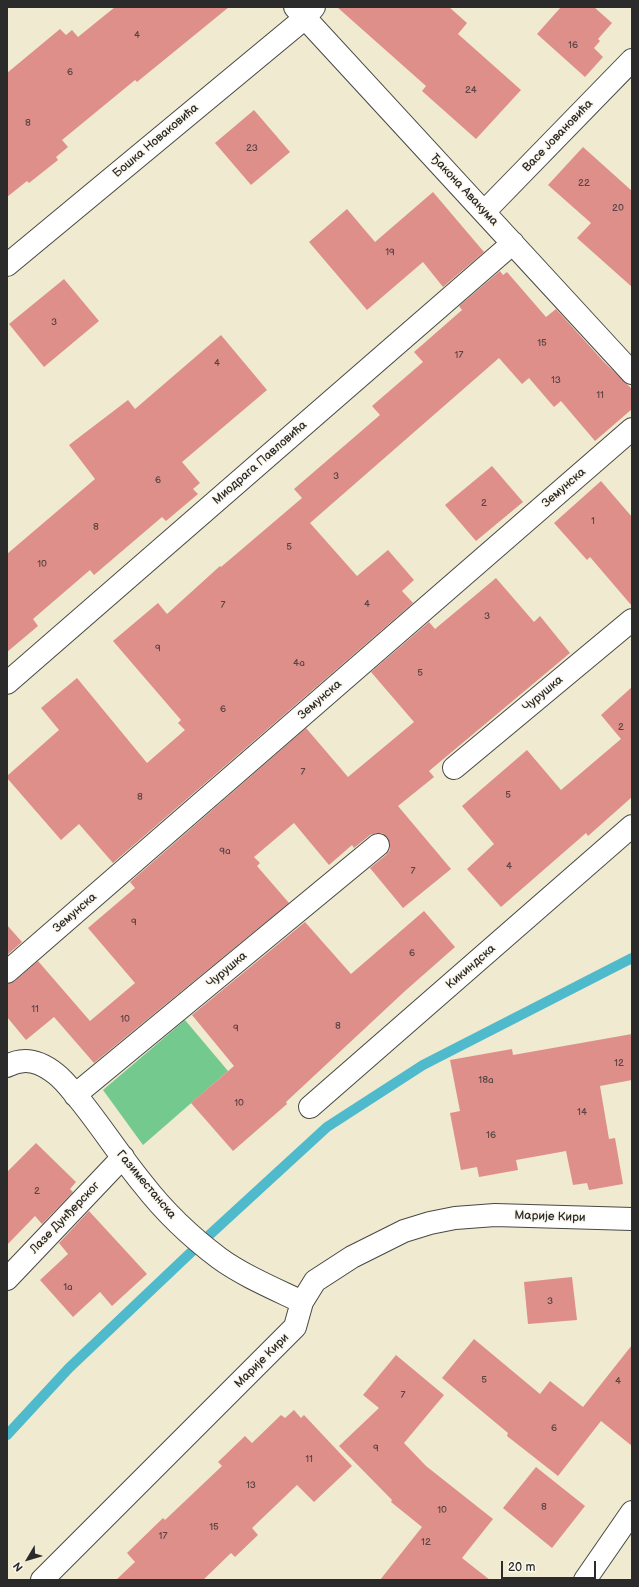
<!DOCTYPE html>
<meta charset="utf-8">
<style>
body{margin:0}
#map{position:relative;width:639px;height:1587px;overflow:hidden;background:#efead0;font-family:"Balsamiq Sans",sans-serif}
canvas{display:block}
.frame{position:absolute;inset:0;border:8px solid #2b2b2b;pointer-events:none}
.north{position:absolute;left:8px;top:1539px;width:40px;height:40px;-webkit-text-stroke:3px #fbf7ec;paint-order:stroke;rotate:232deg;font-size:11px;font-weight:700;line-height:16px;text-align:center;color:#2b2b2b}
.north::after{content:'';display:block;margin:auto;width:14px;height:18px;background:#2b2b2b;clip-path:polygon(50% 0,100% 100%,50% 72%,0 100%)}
.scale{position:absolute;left:501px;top:1561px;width:95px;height:18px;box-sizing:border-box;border:2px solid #2b2b2b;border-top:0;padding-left:5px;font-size:12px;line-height:14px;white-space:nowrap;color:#2b2b2b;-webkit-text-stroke:3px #fbf7ec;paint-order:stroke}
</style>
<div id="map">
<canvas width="639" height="1587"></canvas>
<div class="frame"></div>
<div class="north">N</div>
<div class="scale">20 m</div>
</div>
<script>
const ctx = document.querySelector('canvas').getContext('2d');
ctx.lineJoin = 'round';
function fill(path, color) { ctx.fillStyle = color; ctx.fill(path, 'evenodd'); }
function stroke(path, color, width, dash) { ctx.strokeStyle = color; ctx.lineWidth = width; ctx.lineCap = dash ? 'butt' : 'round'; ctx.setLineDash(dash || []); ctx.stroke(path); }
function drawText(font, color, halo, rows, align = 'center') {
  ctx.font = font + ' "Balsamiq Sans",sans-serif'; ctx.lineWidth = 3; ctx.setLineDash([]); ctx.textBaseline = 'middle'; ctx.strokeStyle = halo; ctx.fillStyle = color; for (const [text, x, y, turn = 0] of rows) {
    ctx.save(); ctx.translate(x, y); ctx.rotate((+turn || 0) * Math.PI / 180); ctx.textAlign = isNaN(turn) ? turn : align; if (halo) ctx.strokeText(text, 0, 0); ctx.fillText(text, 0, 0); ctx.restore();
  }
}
const green = new Path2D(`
 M 185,1020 L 228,1071 L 143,1145 L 103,1090 Z`);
const stream = new Path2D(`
 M 7,1435 L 69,1368 L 205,1239 L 327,1127 L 423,1065 L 632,958`);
const building = new Path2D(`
 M 115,7 L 229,7 L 137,82 L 135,80 L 62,140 L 68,147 L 56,157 L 58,160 L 29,183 L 27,181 L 7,197 L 7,73 L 60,29 L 66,35 L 72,30 L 78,37 Z
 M 337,7 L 449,7 L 467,23 L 458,34 L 521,90 L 476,139 L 422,91 L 426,86 Z
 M 561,7 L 594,7 L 612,23 L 598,39 L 600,41 L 594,48 L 603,57 L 585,77 L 537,34 Z
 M 254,110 L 290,152 L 251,185 L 215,143 Z
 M 583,147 L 632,191 L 632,287 L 577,238 L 591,223 L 548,185 Z
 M 433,192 L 484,252 L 443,287 L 423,262 L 367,310 L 309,242 L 347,209 L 375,242 Z
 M 500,271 L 503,275 L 507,272 L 546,317 L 556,309 L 605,363 L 632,389 L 632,409 L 595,441 L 561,401 L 554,407 L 529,378 L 522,384 L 499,358 L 310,523 L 357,576 L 388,550 L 414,580 L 402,591 L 413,603 L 113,863 L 79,824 L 61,840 L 7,778 L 7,776 L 59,730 L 41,708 L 77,678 L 147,763 L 185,730 L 178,723 L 181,720 L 113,641 L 158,603 L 167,614 L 220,566 L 221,567 L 302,498 L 294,489 L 380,415 L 372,406 L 423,362 L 414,352 L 462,310 L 459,306 Z
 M 64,279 L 99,321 L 44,367 L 9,324 Z
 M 221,335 L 267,390 L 182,462 L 200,483 L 193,489 L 198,494 L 166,521 L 162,517 L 94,575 L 90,570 L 33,619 L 38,626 L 7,652 L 7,554 L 95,479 L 69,445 L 128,400 L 135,409 Z
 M 492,466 L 523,502 L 476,541 L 445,505 Z
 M 601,481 L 632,517 L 632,606 L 590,557 L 587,560 L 554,523 Z
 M 496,578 L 534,622 L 540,616 L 570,653 L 429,771 L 434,777 L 398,806 L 451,869 L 403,908 L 370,868 L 386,855 L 390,850 L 390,843 L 387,837 L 382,833 L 376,833 L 370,835 L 354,848 L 352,845 L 329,865 L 294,823 L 254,857 L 260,863 L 257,866 L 289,903 L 94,1063 L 54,1017 L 26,1040 L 7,1017 L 7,984 L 15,981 L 38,961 L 90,1021 L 135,983 L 88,928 L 135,888 L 130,882 L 306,728 L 348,777 L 414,722 L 371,672 L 429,622 L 435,629 Z
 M 632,687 L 632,797 L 588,836 L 586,833 L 501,907 L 467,869 L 494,844 L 462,806 L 527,750 L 561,790 L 621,739 L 601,715 Z
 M 424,911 L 455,947 L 405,991 L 286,1102 L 287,1104 L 233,1151 L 191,1103 L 234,1066 L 192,1015 L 305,922 L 351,974 Z
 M 7,925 L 22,942 L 7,955 Z
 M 632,1034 L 632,1080 L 600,1086 L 609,1139 L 615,1138 L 623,1184 L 589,1190 L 587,1183 L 573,1185 L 566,1151 L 516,1160 L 518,1170 L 479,1177 L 477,1167 L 461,1170 L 450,1113 L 460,1111 L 450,1060 L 512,1049 L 513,1055 Z
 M 36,1143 L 76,1182 L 70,1189 L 73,1192 L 42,1224 L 35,1216 L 7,1245 L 7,1172 Z
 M 89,1211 L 147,1274 L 112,1306 L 100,1292 L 73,1317 L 40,1280 L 68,1254 L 59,1243 Z
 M 572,1277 L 577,1320 L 528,1324 L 524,1282 Z
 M 474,1339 L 540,1394 L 550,1381 L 583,1407 L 632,1345 L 632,1446 L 601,1421 L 558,1476 L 507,1436 L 508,1433 L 442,1378 Z
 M 396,1355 L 444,1395 L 404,1443 L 426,1466 L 493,1519 L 462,1558 L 490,1580 L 380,1580 L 422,1527 L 391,1502 L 392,1500 L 339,1446 L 379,1408 L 363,1395 Z
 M 294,1410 L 301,1418 L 304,1415 L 352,1466 L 314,1502 L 297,1485 L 252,1528 L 258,1535 L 235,1557 L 231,1553 L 203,1580 L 116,1580 L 135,1562 L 127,1553 L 163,1518 L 165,1520 L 222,1466 L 218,1462 L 245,1436 L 252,1443 L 281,1415 L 285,1418 Z
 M 536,1467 L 585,1506 L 552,1548 L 503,1508 Z`);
const minor = new Path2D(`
 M 295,7 L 632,373
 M 484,212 L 632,60
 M 7,265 L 305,18 L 314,7
 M 7,683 L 513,243
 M 454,768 L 632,620
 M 7,972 L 632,429
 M 7,1066 C 25,1056 41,1062 56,1074 C 65,1081 72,1091 79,1099 C 101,1126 120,1156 143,1184 C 164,1211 191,1237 219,1258 C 242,1275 275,1289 302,1302
 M 75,1095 L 378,845
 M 310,1107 L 632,826
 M 7,1279 L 123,1157
 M 42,1580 L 295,1327 L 302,1302 L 315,1281 L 352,1257 L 404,1231 L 430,1223 L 455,1218 L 495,1215 L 632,1219
 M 585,1580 L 632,1512`);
const numberNames = [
 ["4",137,35],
 ["16",573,45],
 ["6",70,72],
 ["24",471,90],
 ["8",28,123],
 ["23",252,148],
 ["22",584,183],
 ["20",618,208],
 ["19",390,252],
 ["3",54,322],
 ["15",542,343],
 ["17",459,355],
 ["4",217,363],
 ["13",556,380],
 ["11",600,395],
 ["3",336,476],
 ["6",158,480],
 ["2",484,503],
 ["1",593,521],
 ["8",96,527],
 ["5",289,547],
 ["10",42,564],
 ["4",367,604],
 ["7",223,605],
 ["3",487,616],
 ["9",158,648],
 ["4a",299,663],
 ["5",420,673],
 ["6",223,709],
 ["2",621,727],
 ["7",303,772],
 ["5",508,795],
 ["8",140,797],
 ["9a",225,851],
 ["4",509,866],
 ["7",413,871],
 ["9",134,922],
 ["6",412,953],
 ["11",35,1009],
 ["10",125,1019],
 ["8",338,1026],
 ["9",236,1028],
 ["12",619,1063],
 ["18a",486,1080],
 ["10",239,1103],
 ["14",582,1112],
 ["16",491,1135],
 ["2",37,1191],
 ["1a",68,1287],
 ["3",550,1301],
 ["5",484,1380],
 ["4",618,1381],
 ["7",403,1395],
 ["6",554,1428],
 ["9",376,1448],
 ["11",309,1459],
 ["13",251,1485],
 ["8",544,1507],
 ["10",442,1510],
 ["15",214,1527],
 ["17",163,1536],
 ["12",426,1542]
];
const streetNames = [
 ["Васе Јовановића",558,136,-46],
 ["Бошка Новаковића",156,141,-40],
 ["Ђакона Авакума",464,190,47],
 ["Миодрага Павловића",260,463,-41],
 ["Земунска",564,488,-41],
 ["Чурушка",543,694,-40],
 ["Земунска",320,700,-41],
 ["Земунска",75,913,-41],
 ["Кикиндска",471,967,-41],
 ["Чурушка",227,970,-40],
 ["Газиместанска",146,1185,50],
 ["Марије Кири",550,1217,2],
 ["Лазе Дунђерског",65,1218,-46],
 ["Марије Кири",262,1361,-45]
];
fill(green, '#74c98e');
stroke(stream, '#4fbacb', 10);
fill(building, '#df8f8a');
stroke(minor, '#484844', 24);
stroke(minor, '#fff', 22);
drawText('10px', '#584443', null, numberNames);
drawText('12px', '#2b2b2b', '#fbf7ec', streetNames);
</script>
